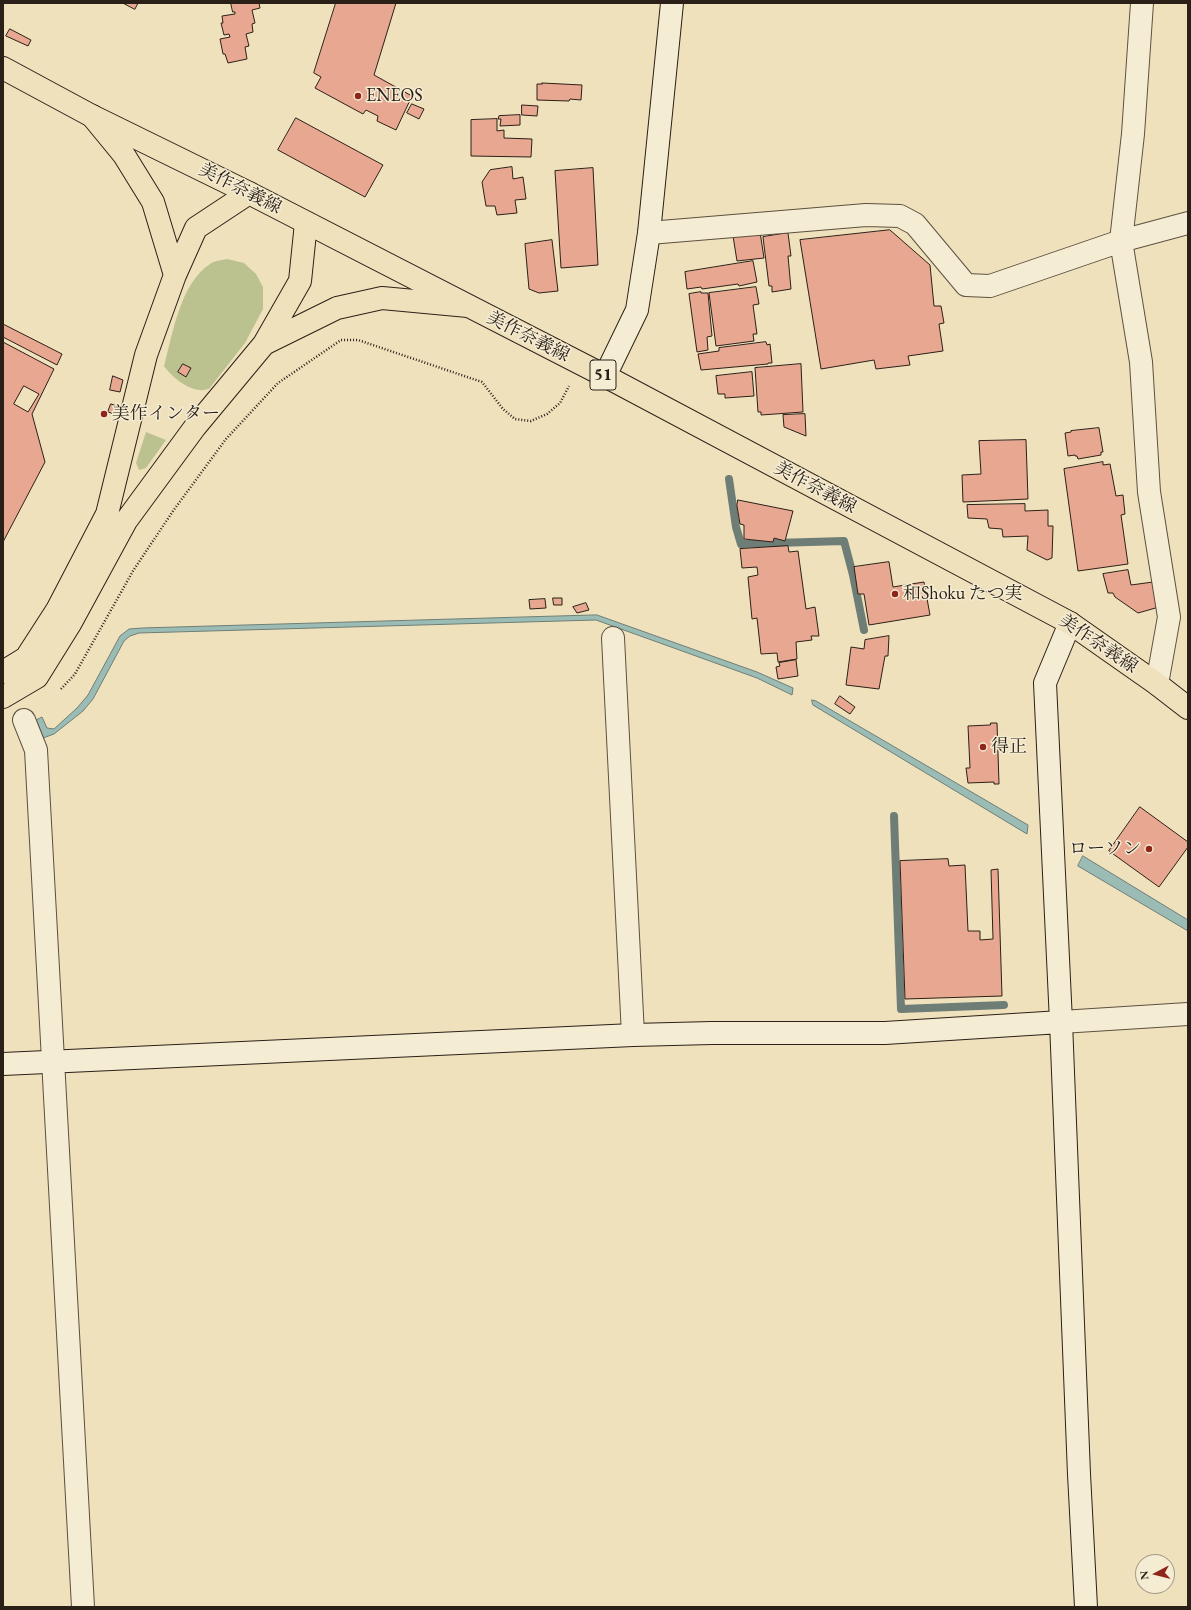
<!DOCTYPE html>
<meta charset="utf-8">
<style>
body{margin:0}
#map{position:relative;width:1191px;height:1610px;overflow:hidden;background:#f0e1bd;font-family:"EB Garamond",serif}
canvas{display:block}
.frame{position:absolute;inset:0;border:4px solid #2b2017;pointer-events:none}
.north{position:absolute;left:1135px;top:1554px;width:40px;height:40px;box-sizing:border-box;background:#f5ecd4;border:1px solid #a49a88;border-radius:50%;rotate:263deg;font-size:11px;font-weight:700;line-height:16px;text-align:center;color:#2b2017}
.north::after{content:'';display:block;margin:auto;width:14px;height:18px;background:#8f2418;clip-path:polygon(50% 0,100% 100%,50% 72%,0 100%)}
</style>
<div id="map">
<canvas width="1191" height="1610"></canvas>
<div class="frame"></div>
<div class="north">N</div>
</div>
<script>
const ctx = document.querySelector('canvas').getContext('2d');
ctx.lineJoin = 'round';
function fill(path, color) { ctx.fillStyle = color; ctx.fill(path, 'evenodd'); }
function stroke(path, color, width, dash) { ctx.strokeStyle = color; ctx.lineWidth = width; ctx.lineCap = dash ? 'butt' : 'round'; ctx.setLineDash(dash || []); ctx.stroke(path); }
function drawText(font, color, halo, rows, align = 'center') {
  ctx.font = font + ' "EB Garamond","Noto Serif JP",serif'; ctx.lineWidth = 3; ctx.setLineDash([]); ctx.textBaseline = 'middle'; ctx.strokeStyle = halo; ctx.fillStyle = color; for (const [text, x, y, turn = 0] of rows) {
    ctx.save(); ctx.translate(x, y); ctx.rotate((+turn || 0) * Math.PI / 180); ctx.textAlign = isNaN(turn) ? turn : align; if (halo) ctx.strokeText(text, 0, 0); ctx.fillText(text, 0, 0); ctx.restore();
  }
}
const green = new Path2D(`
 M 227,259 L 244,263 L 256,274 L 263,287 L 263,309 L 245,343 L 209,389 C 206,389 203,391 200,390 C 186,389 171,376 164,366 C 173,333 180,284 210,264 C 214,261 222,260 227,259 Z
 M 146,432 L 166,440 L 146,468 L 139,470 L 136,463 Z`);
const water = new Path2D(`
 M 597,615 L 757,672 L 793,688 L 792,695 L 757,678 L 596,620 L 139,633 L 130,636 L 124,641 L 93,699 L 83,711 L 54,734 L 43,738 L 36,720 L 42,717 L 47,728 L 54,729 L 77,708 L 88,695 L 120,636 L 129,629 L 142,628 Z
 M 812,700 L 816,701 L 1028,825 L 1027,834 L 813,705 Z
 M 1083,856 L 1188,920 L 1188,931 L 1078,866 Z`);
const stream = new Path2D(`
 M 729,479 L 736,527 L 741,544 L 844,541 L 853,575 L 864,630
 M 894,816 L 901,1009 L 1004,1005`);
const building = new Path2D(`
 M 123,3 L 138,3 L 135,9 Z
 M 231,3 L 259,3 L 260,8 L 252,10 L 255,23 L 252,24 L 253,32 L 246,34 L 249,46 L 245,47 L 247,59 L 228,63 L 225,54 L 223,54 L 220,39 L 230,37 L 229,34 L 224,35 L 221,23 L 223,23 L 222,16 L 235,14 L 235,12 L 233,12 Z
 M 336,3 L 396,3 L 374,75 L 412,96 L 396,130 L 377,121 L 378,116 L 366,110 L 363,114 L 315,88 L 321,77 L 314,73 Z
 M 10,29 L 31,40 L 28,46 L 6,36 Z
 M 542,83 L 582,85 L 581,100 L 570,99 L 569,101 L 537,100 L 537,84 L 542,84 Z
 M 412,104 L 424,109 L 419,119 L 407,113 Z
 M 522,105 L 538,106 L 537,116 L 522,115 Z
 M 520,115 L 520,125 L 500,126 L 501,119 L 498,119 L 499,116 Z
 M 296,118 L 383,165 L 365,197 L 278,150 Z
 M 497,119 L 497,131 L 504,130 L 504,138 L 532,139 L 531,157 L 471,156 L 471,120 Z
 M 512,167 L 513,179 L 523,177 L 526,199 L 515,200 L 517,213 L 497,215 L 495,206 L 486,206 L 482,182 L 490,170 Z
 M 593,168 L 598,265 L 561,268 L 555,171 Z
 M 890,230 L 930,265 L 934,306 L 941,306 L 944,323 L 939,324 L 943,351 L 908,356 L 910,365 L 876,369 L 874,360 L 821,369 L 800,240 Z
 M 760,232 L 764,258 L 737,261 L 733,236 Z
 M 788,233 L 791,256 L 788,256 L 791,289 L 772,292 L 772,286 L 769,286 L 763,237 Z
 M 552,240 L 558,291 L 539,293 L 529,289 L 525,244 Z
 M 753,261 L 757,282 L 739,286 L 738,284 L 702,289 L 701,287 L 687,289 L 685,272 Z
 M 756,287 L 759,304 L 753,305 L 757,334 L 753,334 L 754,341 L 716,346 L 709,293 Z
 M 701,292 L 701,293 L 708,293 L 712,336 L 707,337 L 708,350 L 697,352 L 689,294 Z
 M 3,324 L 62,354 L 57,365 L 3,337 Z
 M 3,342 L 54,369 L 32,414 L 45,462 L 3,542 ZM 24,386 L 39,394 L 28,412 L 14,404 Z
 M 766,342 L 767,345 L 770,344 L 772,363 L 768,363 L 768,364 L 701,370 L 698,354 L 719,351 L 719,348 Z
 M 183,364 L 191,368 L 186,377 L 178,372 Z
 M 801,364 L 803,412 L 761,415 L 761,412 L 758,412 L 755,368 Z
 M 752,372 L 754,396 L 725,398 L 725,394 L 718,394 L 716,376 Z
 M 113,376 L 123,380 L 120,392 L 110,390 Z
 M 111,404 L 117,406 L 114,414 L 108,412 Z
 M 805,414 L 806,436 L 784,427 L 783,415 Z
 M 1099,428 L 1103,452 L 1101,452 L 1101,455 L 1078,459 L 1077,456 L 1075,456 L 1075,455 L 1068,456 L 1065,433 L 1071,432 L 1071,431 Z
 M 1026,440 L 1028,499 L 963,502 L 962,475 L 981,474 L 979,441 Z
 M 1103,462 L 1103,465 L 1110,464 L 1116,496 L 1123,495 L 1125,514 L 1121,515 L 1128,564 L 1078,571 L 1064,469 Z
 M 738,500 L 793,511 L 785,541 L 774,538 L 773,542 L 744,539 L 744,525 L 740,524 L 737,506 Z
 M 1025,504 L 1025,511 L 1048,510 L 1048,526 L 1053,526 L 1052,558 L 1047,560 L 1027,550 L 1028,536 L 1003,537 L 1002,529 L 989,528 L 987,519 L 968,518 L 967,505 Z
 M 788,546 L 789,552 L 798,551 L 806,609 L 815,607 L 819,636 L 811,636 L 812,640 L 796,642 L 797,659 L 778,662 L 777,653 L 761,654 L 757,618 L 752,619 L 748,577 L 758,575 L 757,567 L 742,568 L 740,549 Z
 M 889,562 L 893,587 L 924,582 L 930,615 L 869,625 L 864,594 L 858,594 L 854,567 Z
 M 1128,570 L 1131,585 L 1153,582 L 1159,607 L 1138,613 L 1115,597 L 1113,593 L 1108,593 L 1103,574 Z
 M 553,598 L 562,598 L 562,605 L 554,605 Z
 M 545,599 L 546,608 L 530,609 L 529,600 Z
 M 586,603 L 589,610 L 577,613 L 573,607 Z
 M 889,636 L 888,656 L 885,656 L 879,689 L 846,685 L 851,647 L 864,649 L 865,640 Z
 M 796,660 L 798,676 L 778,679 L 776,667 L 780,666 L 779,663 Z
 M 840,696 L 855,707 L 850,714 L 835,704 Z
 M 991,723 L 997,723 L 999,784 L 994,784 L 994,782 L 968,783 L 966,768 L 970,768 L 968,726 L 990,725 Z
 M 1140,807 L 1188,842 L 1188,847 L 1159,887 L 1109,851 Z
 M 948,859 L 949,866 L 965,865 L 968,931 L 980,931 L 980,940 L 993,939 L 991,870 L 998,869 L 1002,996 L 905,999 L 900,861 Z`);
const path = new Path2D(`
 M 61,689 L 75,674 L 133,571 L 173,511 L 226,439 L 278,383 L 341,340 L 358,340 L 482,382 L 503,409 L 515,419 L 531,421 L 547,414 L 560,403 L 569,386`);
const street = new Path2D(`
 M 1142,3 L 1133,134 L 1121,241 L 1141,362 L 1149,492 L 1169,617 L 1157,684
 M 649,233 L 866,215 L 900,216 L 915,224 L 966,285 L 990,286 L 1121,241 L 1188,223
 M 613,638 L 633,1035
 M 24,720 L 36,750 L 83,1607
 M 1061,1022 L 1188,1014`);
const secondary = new Path2D(`
 M 605,376 L 637,310 L 649,233 L 672,3
 M 1070,623 L 1045,683 L 1061,1022 L 1079,1474 L 1086,1607
 M 3,1064 L 633,1035 L 712,1033 L 885,1033 L 1061,1022`);
const primary = new Path2D(`
 M 3,68 L 92,116 L 249,193 L 605,376 L 1070,623 L 1157,684 L 1188,708`);
const highway = new Path2D(`
 M 92,116 L 124,155 L 153,202 L 175,275
 M 264,344 L 300,281 L 306,223
 M 3,672 L 26,658 L 57,610 L 107,514 L 146,355 L 175,275 L 196,228 L 249,193
 M 3,697 L 37,677 L 70,624 L 126,521 L 195,427 L 264,344 L 337,308 L 382,298 L 468,306`);
const markers = [
 [358,96,4,"#8f2418"],
 [104,414,4,"#8f2418"],
 [895,594,4,"#8f2418"],
 [983,747,4,"#8f2418"],
 [1149,849,4,"#8f2418"]
];
const shields = [
 [603,375,26]
];
const shieldNames = [
 ["51",603,375]
];
const poiNames = [
 ["ENEOS",366,96],
 ["美作インター",112,414],
 ["和Shoku たつ実",903,594],
 ["得正",991,747],
 ["ローソン",1141,849,"right"]
];
const streetNames = [
 ["美作奈義線",240,189,27],
 ["美作奈義線",528,337,27],
 ["美作奈義線",815,488,28],
 ["美作奈義線",1098,644,34]
];
fill(green, '#bcc28f');
fill(water, '#9bbcb5');
stroke(water, '#6e7e76', 1);
stroke(stream, '#6e7e76', 8);
fill(building, '#e8a790');
stroke(building, '#2b2017', 1);
stroke(street, '#5c5040', 24);
stroke(secondary, '#2b2017', 24);
stroke(primary, '#2b2017', 24);
stroke(highway, '#2b2017', 24);
stroke(path, '#2b2017', 2.5, [1, 2]);
stroke(street, '#f5ecd4', 22);
stroke(secondary, '#f5ecd4', 22);
stroke(primary, '#f0e1bd', 22);
stroke(highway, '#f0e1bd', 22);
for (const [x, y, r, color] of markers) { const dot = new Path2D(); dot.arc(x, y, r, 0, 2 * Math.PI); ctx.fillStyle = color; ctx.fill(dot); stroke(dot, '#f5ecd4', 1.5); }
for (const [x, y, w] of shields) { const box = new Path2D(); box.roundRect(x - w / 2, y - 15, w, 30, 3); ctx.fillStyle = '#f5ecd4'; ctx.fill(box); stroke(box, '#2b2017', 1); }
drawText('bold 17px', '#2b2017', null, shieldNames);
drawText('18px', '#2b2017', '#f5ecd4', poiNames, 'left');
drawText('18px', '#2b2017', '#f5ecd4', streetNames);
</script>
